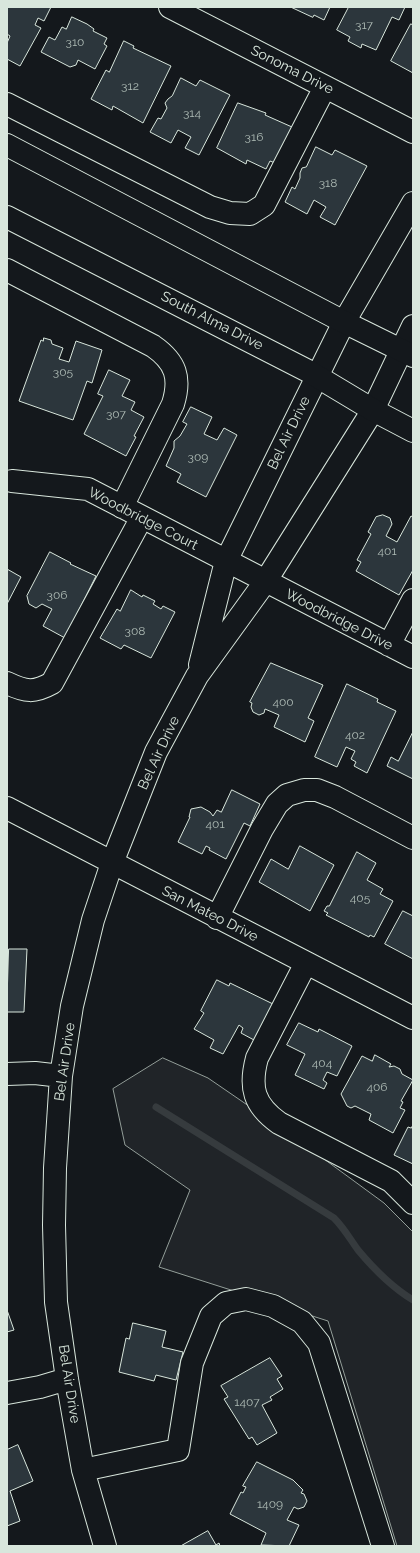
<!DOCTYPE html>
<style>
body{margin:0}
#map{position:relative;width:420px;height:1553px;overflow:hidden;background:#14181c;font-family:Raleway,sans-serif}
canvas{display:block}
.frame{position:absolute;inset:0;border:8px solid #d8e6dc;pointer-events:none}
</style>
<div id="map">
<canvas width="420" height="1553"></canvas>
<div class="frame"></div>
</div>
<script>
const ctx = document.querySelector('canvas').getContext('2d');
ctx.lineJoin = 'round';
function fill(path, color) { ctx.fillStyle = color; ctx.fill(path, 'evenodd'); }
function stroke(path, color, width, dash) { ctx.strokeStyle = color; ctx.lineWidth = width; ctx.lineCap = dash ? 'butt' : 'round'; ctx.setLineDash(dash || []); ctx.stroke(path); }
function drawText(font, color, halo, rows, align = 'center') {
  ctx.font = font + ' Raleway,sans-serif'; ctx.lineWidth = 3; ctx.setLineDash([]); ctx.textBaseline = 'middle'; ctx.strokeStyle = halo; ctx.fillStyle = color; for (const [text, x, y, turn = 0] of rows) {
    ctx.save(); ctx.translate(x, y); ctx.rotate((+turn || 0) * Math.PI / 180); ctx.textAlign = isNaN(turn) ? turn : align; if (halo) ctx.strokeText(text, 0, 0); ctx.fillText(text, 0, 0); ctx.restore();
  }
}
const green = new Path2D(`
 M 163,1058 L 208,1078 L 294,1137 L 384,1203 L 413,1232 L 413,1546 L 397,1546 L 328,1321 L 159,1267 L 190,1190 L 125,1145 L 113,1089 Z`);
const stream = new Path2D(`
 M 156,1107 L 334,1218 C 344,1228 350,1239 358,1250 C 373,1268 393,1288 413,1300`);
const building = new Path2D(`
 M 7,7 L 51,7 L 44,21 L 38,18 L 35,25 L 41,28 L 20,66 L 7,59 L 7,43 L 10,36 L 7,34 Z
 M 291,7 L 330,7 L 324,20 L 314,15 L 313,17 Z
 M 349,7 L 405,7 L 399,20 L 392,17 L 376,50 L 362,44 L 361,48 L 348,41 L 350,37 L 337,30 Z
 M 72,17 L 87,24 L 94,29 L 93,31 L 107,38 L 104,44 L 107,46 L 95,69 L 78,60 L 76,65 L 70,67 L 41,52 L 49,37 L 55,40 L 62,27 L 66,29 Z
 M 411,24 L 413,25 L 413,73 L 391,61 Z
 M 124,41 L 134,46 L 133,48 L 171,66 L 143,123 L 113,106 L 112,110 L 91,99 L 106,70 L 109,72 Z
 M 181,78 L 196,86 L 200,80 L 230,95 L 199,155 L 185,148 L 191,137 L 178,130 L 171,143 L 150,132 L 158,118 L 161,119 L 167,108 L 165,103 L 168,99 L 172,96 Z
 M 238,103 L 266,113 L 265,115 L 292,127 L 275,163 L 270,161 L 266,169 L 247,160 L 246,164 L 217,148 Z
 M 316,147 L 332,155 L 335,150 L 367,166 L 335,225 L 320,217 L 326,207 L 314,200 L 307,214 L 285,202 L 292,187 L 295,189 L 300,178 L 300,173 L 302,168 L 306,167 Z
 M 44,338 L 51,340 L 52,344 L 63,348 L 59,359 L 69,362 L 76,341 L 102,350 L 92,383 L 87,381 L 73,420 L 19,401 L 41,340 L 43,341 Z
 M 109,370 L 130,380 L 122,396 L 135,402 L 131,410 L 144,417 L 134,436 L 136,437 L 126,456 L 84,434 L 103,396 L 98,394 Z
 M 191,407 L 212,417 L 204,434 L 217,440 L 224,428 L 237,435 L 206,497 L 177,482 L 181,474 L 166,466 L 174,448 L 174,441 L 180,436 L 187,424 L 183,422 Z
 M 383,515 L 390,518 L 392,524 L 386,536 L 397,542 L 411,516 L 413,517 L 413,570 L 399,595 L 356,571 L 361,562 L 357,560 L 371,534 L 368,532 L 376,517 Z
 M 50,552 L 71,563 L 70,564 L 96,576 L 65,638 L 43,626 L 52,609 L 42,604 L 36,608 L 29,604 L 27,596 Z
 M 7,569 L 21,577 L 7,604 Z
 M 131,590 L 142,597 L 143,595 L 155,601 L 153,604 L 161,609 L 163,606 L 175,612 L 151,658 L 124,645 L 121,649 L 100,638 L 117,609 L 120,611 Z
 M 271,663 L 323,685 L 308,718 L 314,721 L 305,742 L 274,727 L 279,715 L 265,709 L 264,713 L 259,715 L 253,712 L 251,707 L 252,703 L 250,702 Z
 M 347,684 L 378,699 L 377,702 L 396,711 L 367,773 L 354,766 L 356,762 L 351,759 L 355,751 L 346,747 L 337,767 L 315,757 Z
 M 413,732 L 413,779 L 387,766 L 391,757 L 398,761 Z
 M 232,790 L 260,804 L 250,826 L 244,823 L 226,859 L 209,850 L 210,848 L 206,846 L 202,854 L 178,842 L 190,817 L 189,817 L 191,809 L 201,807 L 210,812 L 213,816 L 217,810 L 221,812 Z
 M 300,846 L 334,865 L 310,911 L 259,882 L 271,859 L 288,869 Z
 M 357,852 L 376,863 L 367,880 L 383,889 L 380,894 L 393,901 L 374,937 L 370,935 L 369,937 L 326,915 L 328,913 L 324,911 L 327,906 L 329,906 Z
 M 403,911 L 413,916 L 413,959 L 385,944 Z
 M 9,949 L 27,949 L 24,1012 L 7,1012 Z
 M 217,980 L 229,986 L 230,983 L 273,1004 L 254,1040 L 241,1033 L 243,1028 L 239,1025 L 223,1054 L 210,1048 L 214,1040 L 194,1029 L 204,1013 L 201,1011 Z
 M 299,1023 L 318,1032 L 319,1029 L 352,1046 L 337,1076 L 327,1072 L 323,1080 L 327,1083 L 324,1089 L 295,1075 L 305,1054 L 287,1045 Z
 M 375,1055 L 391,1064 L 389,1067 L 394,1066 L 400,1069 L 402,1074 L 413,1080 L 401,1101 L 403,1102 L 400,1108 L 405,1110 L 393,1133 L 369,1120 L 371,1114 L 355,1106 L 351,1108 L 347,1106 L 341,1094 L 362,1056 L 372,1061 Z
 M 413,1125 L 413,1164 L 394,1155 L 408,1127 L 411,1128 Z
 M 7,1310 L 14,1330 L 7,1332 Z
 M 133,1323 L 166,1331 L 162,1347 L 183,1352 L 176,1380 L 156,1375 L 154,1381 L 119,1372 L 126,1338 L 129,1339 Z
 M 270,1358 L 282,1376 L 277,1379 L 283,1389 L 270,1397 L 272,1400 L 262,1405 L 277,1433 L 257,1445 L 252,1437 L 249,1439 L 224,1399 L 228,1397 L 221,1386 Z
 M 18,1445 L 33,1481 L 10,1491 L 20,1521 L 7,1526 L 7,1450 Z
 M 257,1462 L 293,1480 L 303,1490 L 301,1493 L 304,1494 L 307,1501 L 304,1507 L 298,1509 L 294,1507 L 287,1520 L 299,1525 L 289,1546 L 261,1545 L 266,1533 L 230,1514 L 241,1492 L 243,1493 L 246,1487 L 243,1486 Z
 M 208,1531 L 216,1545 L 219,1543 L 220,1546 L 181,1546 Z`);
const minor = new Path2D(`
 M 170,7 L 413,132
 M 7,104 L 210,207 L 230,213 L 250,214 L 264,205 L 325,87
 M 7,270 L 153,346 C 176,362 181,378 173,404 L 122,507
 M 12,481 L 88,489 L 413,657
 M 389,645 L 413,600
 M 200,665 L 226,561 L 344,322 L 413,203
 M 7,683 C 26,692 34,693 52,683 L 142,517
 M 7,808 L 413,1018
 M 217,918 L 262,829 L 277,804 L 287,795 L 304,790 L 317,790 L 335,797 L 413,838
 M 306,963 L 257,1058 C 249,1088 254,1105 279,1123 L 391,1181 L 413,1203
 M 7,1074 L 35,1073 L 61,1076
 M 7,1393 L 40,1387 L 67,1379
 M 83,1470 L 178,1450 L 192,1363 L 211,1316 L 226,1303 L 246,1299 L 273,1306 L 302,1322 L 319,1343 L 383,1546
 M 105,1546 L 83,1470 L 67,1379 L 56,1302 L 54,1225 L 55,1168 L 61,1076 L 72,1006 L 93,920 L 112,863 L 156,752 L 197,676 L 265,582 L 373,410 L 413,326`);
const major = new Path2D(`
 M 7,145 L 344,322 L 413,356
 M 7,217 L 308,371 L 373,410 L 413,431`);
const numberNames = [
 ["317",364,25],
 ["310",75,42],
 ["312",130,86],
 ["314",192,113],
 ["316",254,137],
 ["318",328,183],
 ["305",63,372],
 ["307",116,414],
 ["309",198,457],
 ["401",387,551],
 ["306",57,595],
 ["308",135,631],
 ["400",283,702],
 ["402",355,735],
 ["401",215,824],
 ["405",360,898],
 ["404",322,1063],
 ["406",377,1087],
 ["1407",247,1402],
 ["1409",270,1504]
];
const streetNames = [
 ["Sonoma Drive",292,70,27],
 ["South Alma Drive",212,321,27],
 ["Bel Air Drive",289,433,-64],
 ["Woodbridge Court",143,519,27],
 ["Woodbridge Drive",339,620,27],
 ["Bel Air Drive",159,753,-65],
 ["San Mateo Drive",210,914,27],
 ["Bel Air Drive",65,1062,-82],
 ["Bel Air Drive",69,1384,81]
];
fill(green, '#202428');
stroke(green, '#939e99', 1);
stroke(stream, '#363b3e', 7);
fill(building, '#2c363c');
stroke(building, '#d8e6dc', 1);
stroke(minor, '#d8e6dc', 24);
stroke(major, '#d8e6dc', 24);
stroke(minor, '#14181c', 22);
stroke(major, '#14181c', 22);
drawText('12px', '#adbab4', null, numberNames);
drawText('14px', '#d8e6dc', '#14181c', streetNames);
</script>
